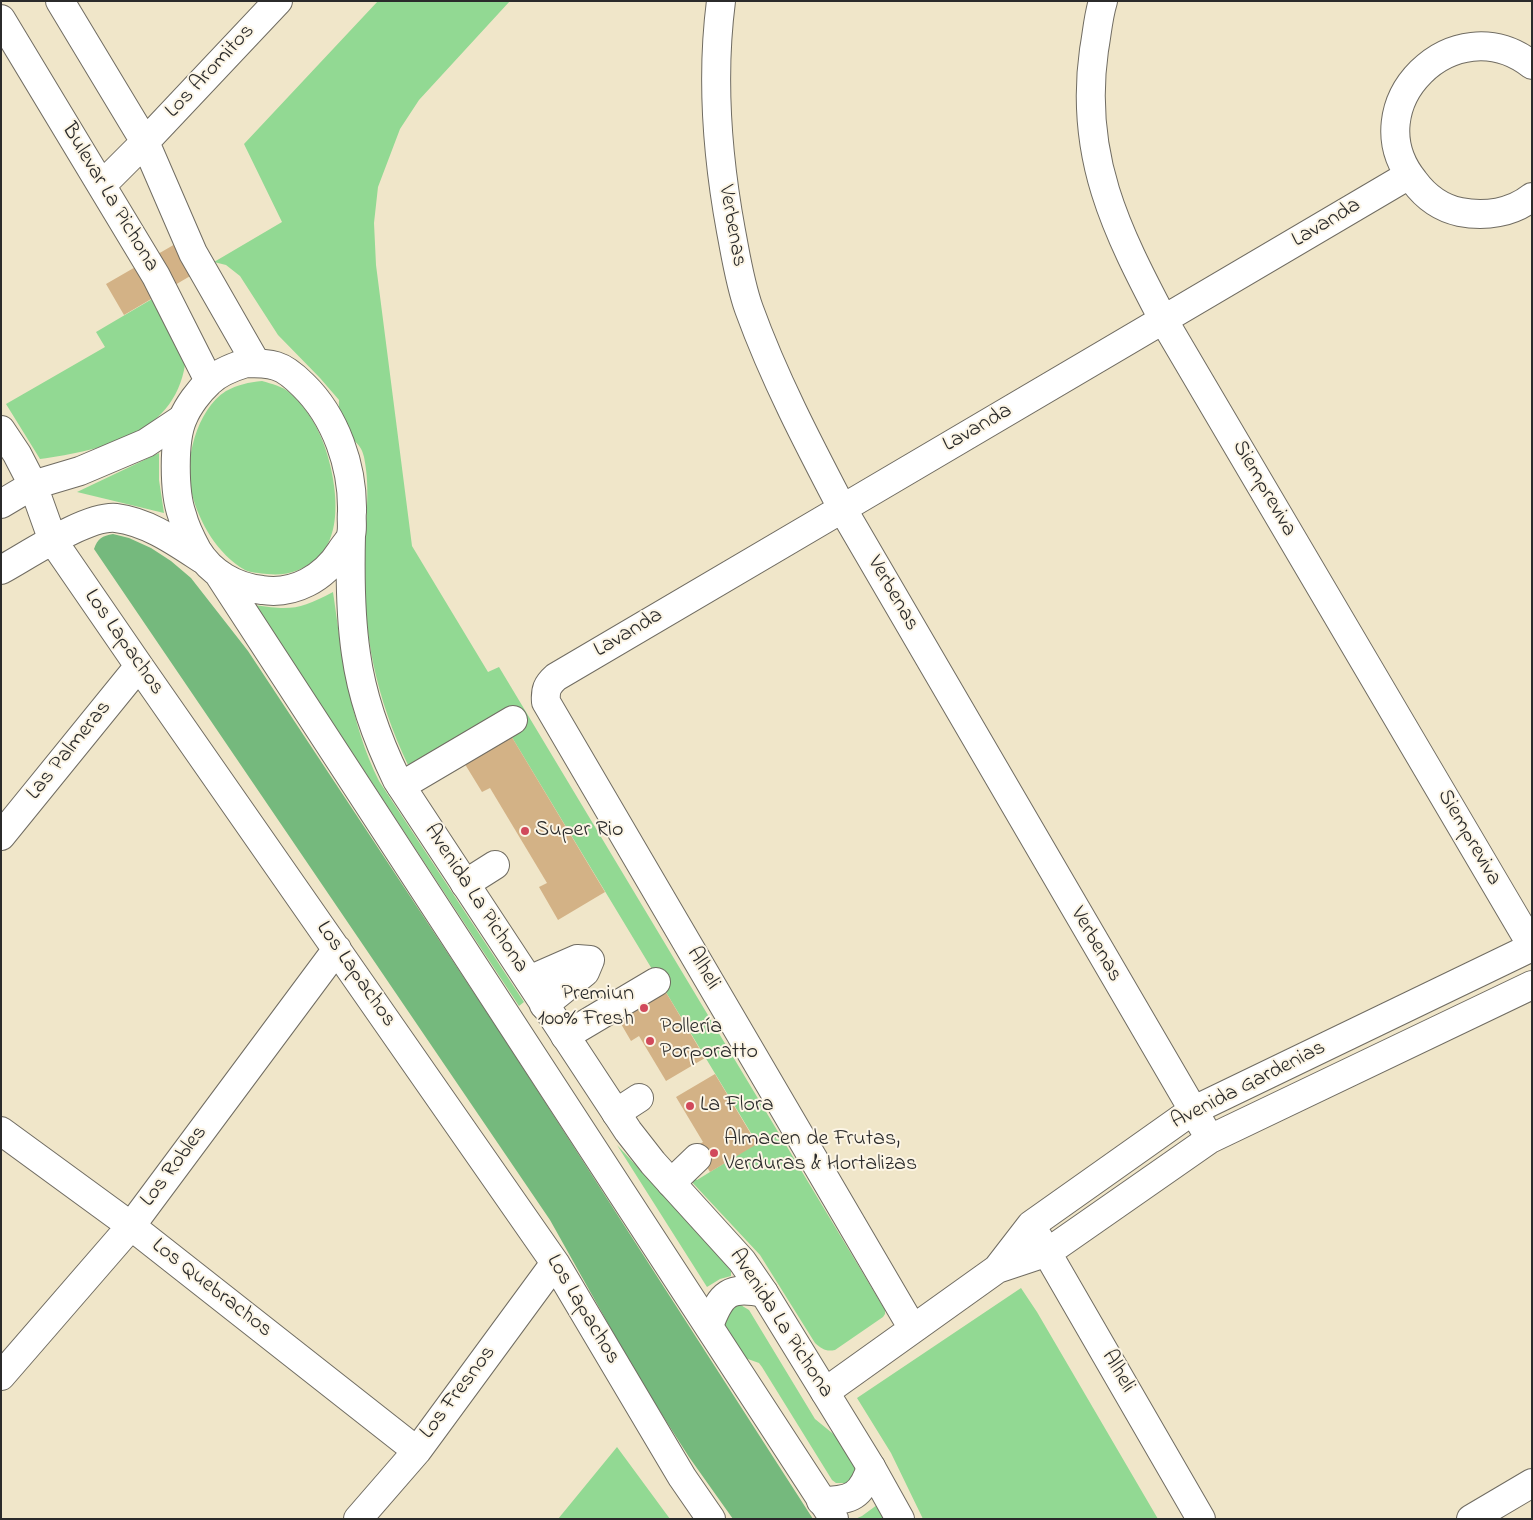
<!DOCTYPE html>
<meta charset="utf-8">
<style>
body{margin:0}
#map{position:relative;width:1533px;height:1520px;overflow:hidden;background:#f0e6c9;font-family:"Indie Flower",sans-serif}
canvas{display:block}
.frame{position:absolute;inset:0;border:2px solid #2b2b2b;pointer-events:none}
</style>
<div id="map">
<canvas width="1533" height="1520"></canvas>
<div class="frame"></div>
</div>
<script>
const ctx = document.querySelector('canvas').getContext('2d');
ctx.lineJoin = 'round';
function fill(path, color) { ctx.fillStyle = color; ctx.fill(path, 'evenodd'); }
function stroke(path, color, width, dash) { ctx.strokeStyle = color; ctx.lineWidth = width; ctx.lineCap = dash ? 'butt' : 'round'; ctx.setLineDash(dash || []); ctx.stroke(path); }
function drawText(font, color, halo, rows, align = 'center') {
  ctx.font = font + ' "Indie Flower",sans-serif'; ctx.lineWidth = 4; ctx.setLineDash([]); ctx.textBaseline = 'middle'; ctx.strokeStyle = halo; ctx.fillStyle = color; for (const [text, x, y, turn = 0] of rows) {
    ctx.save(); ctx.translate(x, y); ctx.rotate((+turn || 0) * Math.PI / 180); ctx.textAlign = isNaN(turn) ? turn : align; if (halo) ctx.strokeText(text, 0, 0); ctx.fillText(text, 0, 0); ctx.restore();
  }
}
const green = new Path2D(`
 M 378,1 L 510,1 L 419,100 L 400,129 L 378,187 L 374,223 L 376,265 L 412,546 L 488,672 L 499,667 L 885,1310 L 885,1314 L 883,1317 L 835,1350 C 826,1352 822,1349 815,1343 L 760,1255 L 690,1180 L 693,1177 L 697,1180 L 757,1143 L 510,734 L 445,747 L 408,765 C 376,697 363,635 364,559 C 365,525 371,490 364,457 C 361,443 353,442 347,432 C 342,423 338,410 339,400 L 320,378 L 278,335 L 240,276 L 226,265 L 214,262 L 282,222 L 244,144 Z
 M 152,299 L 186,357 C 179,434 104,450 40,459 L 6,404 L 105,347 L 96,332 Z
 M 262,381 C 272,384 282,386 290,393 C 305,406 316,424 323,442 C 335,473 346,532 318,557 C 303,571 287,576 267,574 C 260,573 251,573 245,570 C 218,555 199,522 192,494 C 183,462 197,409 226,391 C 237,385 249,382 262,381 Z
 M 159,453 L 159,480 L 164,513 L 77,492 Z
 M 333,592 C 342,655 350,723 379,781 L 524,1002 L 519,1006 L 255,605 C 291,611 301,609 333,592 Z
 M 617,1145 L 712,1247 L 731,1271 L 731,1276 L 720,1279 L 707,1287 Z
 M 1021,1288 L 1037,1312 L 1158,1519 L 923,1519 L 891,1453 L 857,1398 Z
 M 739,1304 L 749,1310 L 815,1419 L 837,1437 L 856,1467 L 857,1471 L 848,1483 L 836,1483 L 832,1480 L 762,1367 L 759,1363 L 745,1358 L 724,1323 L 725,1312 Z
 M 617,1447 L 670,1519 L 558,1519 Z
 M 877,1505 L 884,1519 L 855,1519 L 862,1516 Z`);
const forest = new Path2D(`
 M 113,534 L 129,538 L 151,548 L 171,561 L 191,578 L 248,651 L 507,1043 L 813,1519 L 733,1519 L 689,1457 L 638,1377 L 550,1220 L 94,549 C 98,538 102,536 113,534 Z`);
const building = new Path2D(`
 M 196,232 L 214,262 L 124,315 L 106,284 Z
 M 510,734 L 605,892 L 558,920 L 539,887 L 547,883 L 490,788 L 482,792 L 463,761 Z
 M 664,989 L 705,1058 L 666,1081 L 639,1036 L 631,1041 L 617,1017 Z
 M 715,1074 L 757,1144 L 710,1172 L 695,1147 L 703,1142 L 676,1097 Z`);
const minor = new Path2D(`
 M 60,1 L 145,142 L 193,253 L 256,363
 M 721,1 C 711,78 717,155 731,231 C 736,257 740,284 749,309 C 774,378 808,443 842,508 L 1210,1139
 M 1103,1 C 1098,17 1097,34 1094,50 C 1079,156 1116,230 1164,321 L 1532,946
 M 1,19 L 156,276 L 209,381
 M 1532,65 C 1454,4 1353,106 1414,181 C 1425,196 1441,208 1460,212 C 1485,217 1512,213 1532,197
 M 102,185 L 145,142 L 278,1
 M 1,430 L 17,454 L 33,485 L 53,541 L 139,666 L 555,1263 L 682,1477 L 711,1519
 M 1,504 L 33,485 L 80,471 L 146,443 L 182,419
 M 1,570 C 27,556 87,515 116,518 C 148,522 176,542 202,559
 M 401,786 L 513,720
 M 1,836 L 139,666
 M 465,884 L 495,865
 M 529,980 L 577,959 L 590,960 L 585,972 L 544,1005
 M 565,1036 L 656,982
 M 616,1113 L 639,1098
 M 1,1131 L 131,1226 L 417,1451
 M 671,1183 L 697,1158
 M 1038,1237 L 1201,1519
 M 997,1269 L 1048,1252 L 1210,1139 L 1532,985
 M 709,1326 C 721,1293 729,1286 764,1293
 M 913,1329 L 546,702 C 545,690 547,685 556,677 C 840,509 1125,344 1409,175
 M 1,1376 L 131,1226 L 337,949
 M 825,1392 L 997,1269 L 1031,1225 L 1192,1111 L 1532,947
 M 821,1501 C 851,1501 862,1496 871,1467
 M 358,1519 L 417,1451 L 555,1263
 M 1471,1519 L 1532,1483`);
const major = new Path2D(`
 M 246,363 C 256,363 266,363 276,366 C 286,369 296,378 303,385 C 336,417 353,467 352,512 C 351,519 353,528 351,535 C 350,540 344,546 341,551 C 324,578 294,595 262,590 C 235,587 211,573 197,550 C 191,539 185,527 182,515 C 174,493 173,440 183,418 C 188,406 199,391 209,382 C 219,372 233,367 246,363 Z
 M 351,535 C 350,575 350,614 356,654 C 362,698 378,741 397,780 L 628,1131 L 653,1163 L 742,1261 L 764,1293 L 871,1467 L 900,1519
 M 220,576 L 834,1519`);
const markers = [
 [525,831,5,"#d1495b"],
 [644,1008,5,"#d1495b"],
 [650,1041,5,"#d1495b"],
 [690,1106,5,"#d1495b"],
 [714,1153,5,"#d1495b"]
];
const streetNames = [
 ["Los Aromitos",211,72,-47],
 ["Bulevar La Pichona",109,198,59],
 ["Lavanda",1327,224,-31],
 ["Verbenas",731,226,80],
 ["Lavanda",978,429,-30],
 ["Siempreviva",1263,489,60],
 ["Verbenas",892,594,60],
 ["Lavanda",629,634,-31],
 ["Los Lapachos",123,643,55],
 ["Las Palmeras",70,751,-51],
 ["Siempreviva",1468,838,60],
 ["Avenida La Pichona",475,899,57],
 ["Verbenas",1095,945,60],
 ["Alheli",702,969,60],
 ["Los Lapachos",355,975,55],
 ["Avenida Gardenias",1249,1086,-27],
 ["Los Robles",175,1167,-53],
 ["Los Quebrachos",211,1289,38],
 ["Los Lapachos",582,1310,59],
 ["Avenida La Pichona",780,1324,57],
 ["Alheli",1117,1372,60],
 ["Los Fresnos",459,1393,-53]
];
const poiNames = [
 ["Super Rio",535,831],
 ["Premiun",634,995,"right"],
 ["100% Fresh",634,1020,"right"],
 ["Pollería",660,1028],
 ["Porporatto",660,1053],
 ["La Flora",700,1106],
 ["Almacen de Frutas,",724,1140],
 ["Verduras & Hortalizas",724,1165]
];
fill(green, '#92d993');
fill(forest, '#75b97d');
fill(building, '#d3b286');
stroke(minor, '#706c62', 30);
stroke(major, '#706c62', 30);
stroke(minor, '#fff', 28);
stroke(major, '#fff', 28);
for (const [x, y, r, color] of markers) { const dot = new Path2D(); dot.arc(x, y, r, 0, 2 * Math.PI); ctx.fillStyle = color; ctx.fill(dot); stroke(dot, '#fcf5e5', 2); }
drawText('22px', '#2b2b2b', '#fcf5e5', streetNames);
drawText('22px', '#2b2b2b', '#fcf5e5', poiNames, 'left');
</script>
